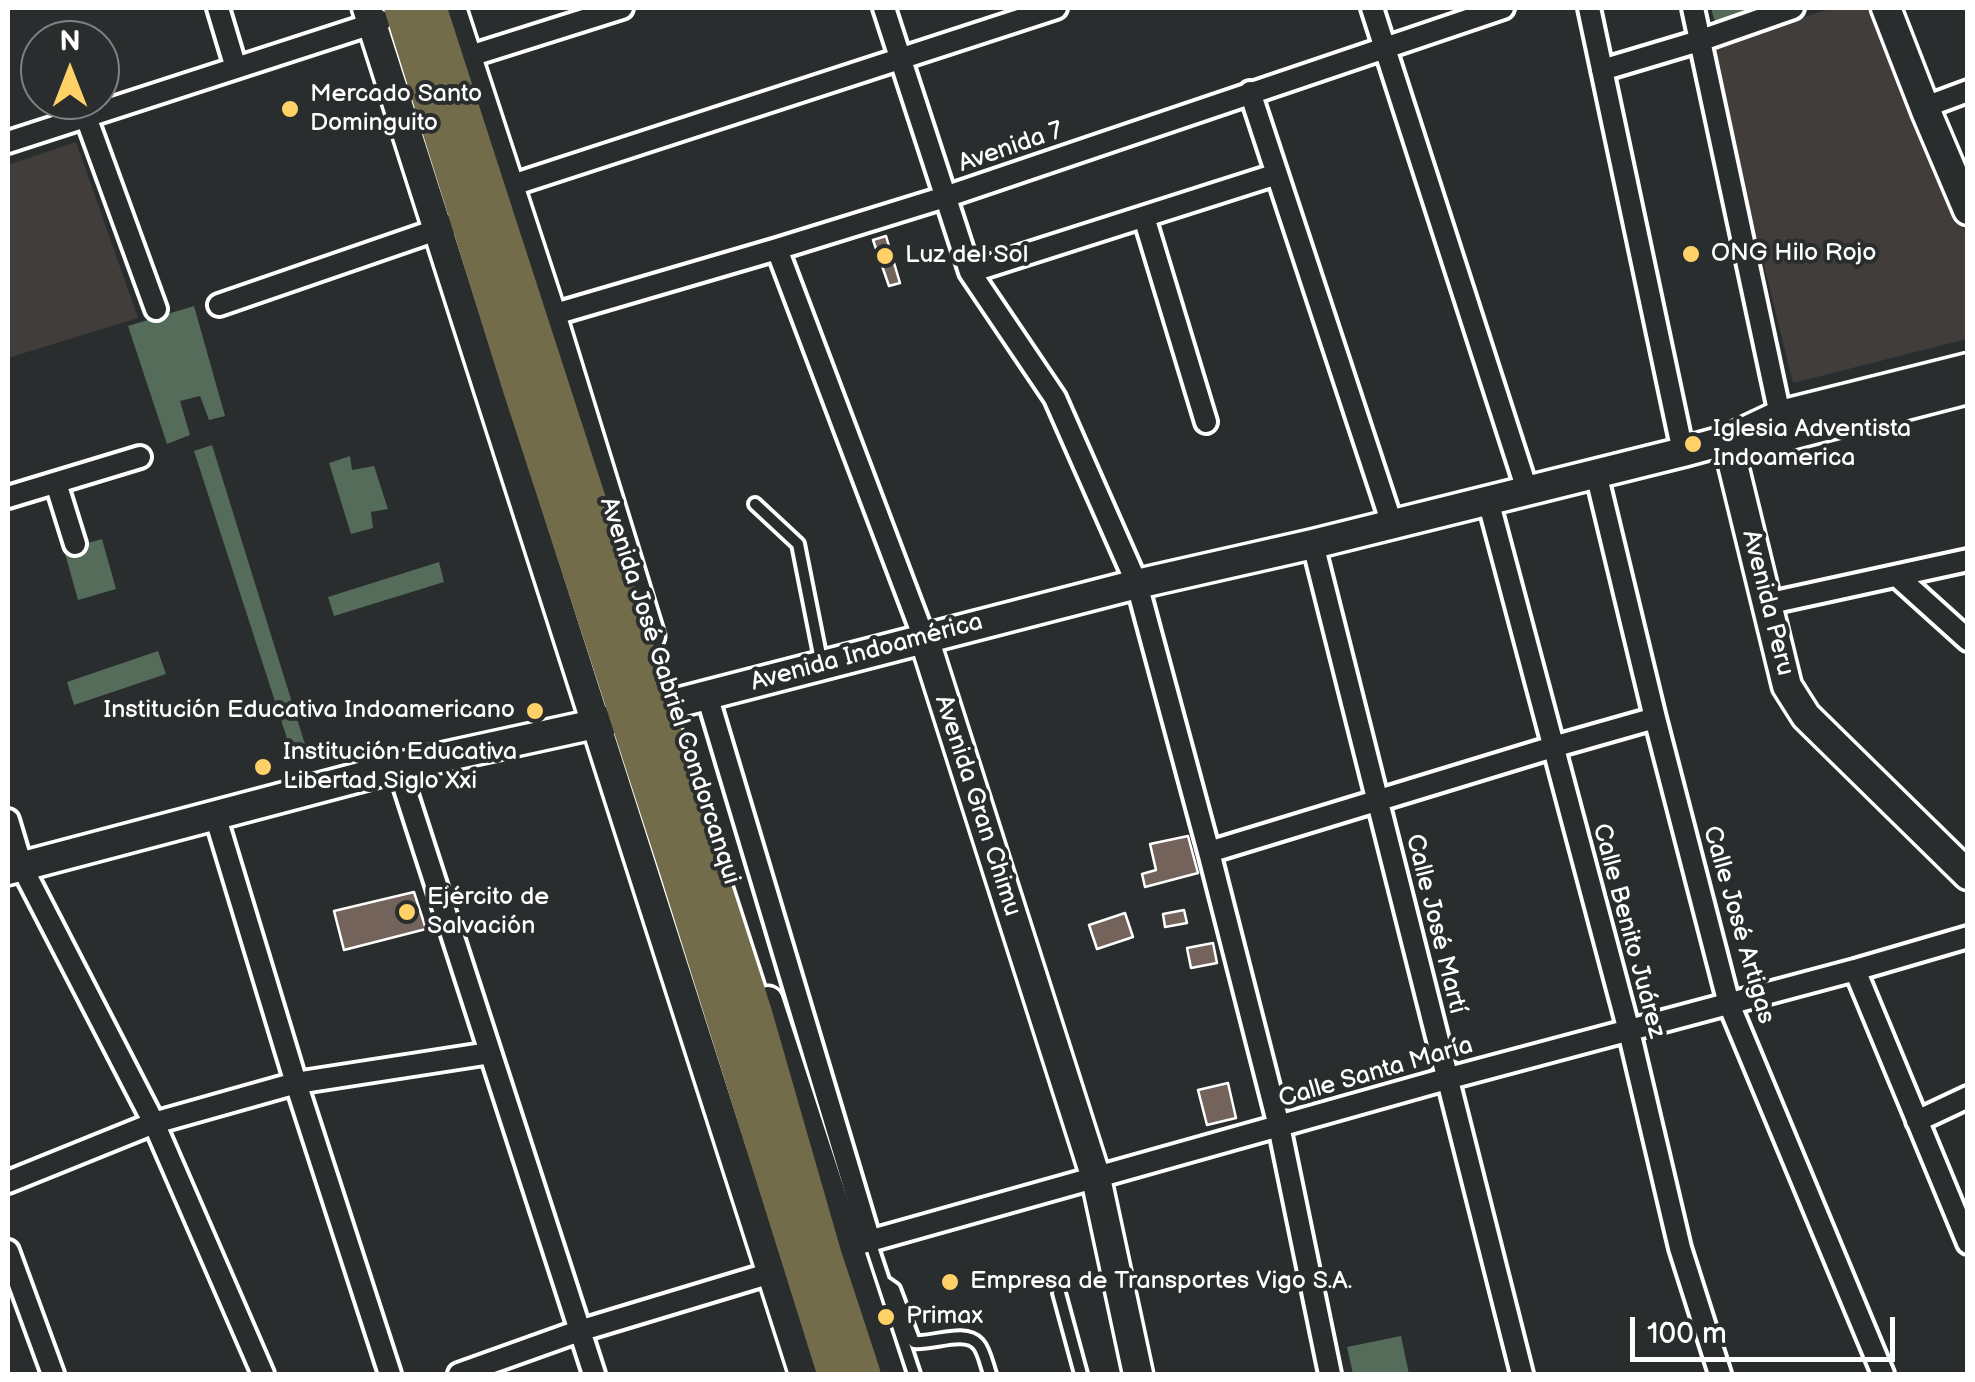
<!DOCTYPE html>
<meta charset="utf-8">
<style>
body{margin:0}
#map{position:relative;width:1975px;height:1382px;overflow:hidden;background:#2a2d2e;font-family:"Balsamiq Sans",sans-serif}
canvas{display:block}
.frame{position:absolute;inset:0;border:10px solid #fff;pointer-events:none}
.north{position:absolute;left:20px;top:20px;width:100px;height:100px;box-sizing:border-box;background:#2a2d2e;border:2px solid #7f8182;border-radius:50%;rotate:0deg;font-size:28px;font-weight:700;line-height:40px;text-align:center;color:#fff}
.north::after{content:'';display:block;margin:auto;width:35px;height:45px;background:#ffd166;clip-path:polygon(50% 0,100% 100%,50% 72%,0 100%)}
.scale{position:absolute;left:1630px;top:1317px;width:265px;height:45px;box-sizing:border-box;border:5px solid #fff;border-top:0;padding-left:12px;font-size:30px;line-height:35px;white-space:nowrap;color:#fff;-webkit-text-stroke:8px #2a2d2e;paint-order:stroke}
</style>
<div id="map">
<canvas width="1975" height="1382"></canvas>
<div class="frame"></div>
<div class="north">N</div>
<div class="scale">100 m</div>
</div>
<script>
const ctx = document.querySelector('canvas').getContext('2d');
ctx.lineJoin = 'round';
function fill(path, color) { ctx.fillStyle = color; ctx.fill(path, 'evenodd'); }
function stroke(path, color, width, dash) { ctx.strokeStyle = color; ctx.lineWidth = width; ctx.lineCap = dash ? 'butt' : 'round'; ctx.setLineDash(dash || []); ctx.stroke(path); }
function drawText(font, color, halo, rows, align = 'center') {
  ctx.font = font + ' "Balsamiq Sans",sans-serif'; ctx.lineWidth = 8; ctx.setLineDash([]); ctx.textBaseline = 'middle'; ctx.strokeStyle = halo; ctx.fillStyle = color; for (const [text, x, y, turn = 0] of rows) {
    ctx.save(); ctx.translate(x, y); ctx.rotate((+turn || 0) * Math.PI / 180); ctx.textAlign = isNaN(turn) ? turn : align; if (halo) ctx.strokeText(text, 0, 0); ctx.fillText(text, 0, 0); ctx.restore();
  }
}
const built = new Path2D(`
 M 1832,8 L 1886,8 L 1967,239 L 1967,339 L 1793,383 L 1727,115 L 1713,47 Z
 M 76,142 L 138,318 L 8,358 L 8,165 Z`);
const green = new Path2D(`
 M 1711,8 L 1765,8 L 1716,26 Z
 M 194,306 L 225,416 L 209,420 L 200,396 L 180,401 L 190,435 L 167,444 L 128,326 Z
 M 212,445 L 308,754 L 294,760 L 194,451 Z
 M 350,456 L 352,470 L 374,466 L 388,509 L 371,512 L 373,528 L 351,534 L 329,463 Z
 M 102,539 L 116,589 L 78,600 L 64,550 Z
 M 439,562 L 444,582 L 334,616 L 328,597 Z
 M 158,651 L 166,674 L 74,705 L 67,682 Z
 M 1401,1336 L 1409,1374 L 1353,1374 L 1347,1347 Z`);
const building = new Path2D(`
 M 886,236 L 900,283 L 889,286 L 873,240 Z
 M 1188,836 L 1198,873 L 1145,887 L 1142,874 L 1156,870 L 1150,844 Z
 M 414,892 L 426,929 L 344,950 L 334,911 Z
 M 1184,910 L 1187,923 L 1165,927 L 1163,914 Z
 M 1125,913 L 1133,937 L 1097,949 L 1089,925 Z
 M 1213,943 L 1217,963 L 1191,968 L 1187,948 Z
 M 1228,1083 L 1236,1118 L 1207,1125 L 1198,1090 Z`);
const lane = new Path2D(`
 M 755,504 L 798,544 L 822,665
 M 870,1241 L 914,1374
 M 884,1282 L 894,1289 L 914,1342 C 933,1344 965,1329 978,1344 C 984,1350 987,1366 990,1374
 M 1059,1293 L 1081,1374`);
const street = new Path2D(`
 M 218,8 L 236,68
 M 884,8 L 970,272 L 1055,398 L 1137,584 L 1209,852 L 1279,1126 L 1330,1374
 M 1372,8 L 1527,490
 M 1589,8 L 1683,452
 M 1693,8 L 1780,415
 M 454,61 L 622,8
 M 1602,70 L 1699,41 L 1793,8
 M 1250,92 L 1392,524
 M 1925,107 L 1968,91
 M 86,117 L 156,309
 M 8,142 L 381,21
 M 497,190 L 1056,8
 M 1144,217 L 1206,422
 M 777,249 L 924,638
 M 970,272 L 1277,174
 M 219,305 L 448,226
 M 538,319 L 777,249 L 945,197 L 1503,8
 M 1596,473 L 1655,718 L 1729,1004 L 1883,1374
 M 56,483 L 75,544
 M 8,497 L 140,457
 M 1488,500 L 1629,1031 L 1680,1248 L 1720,1374
 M 1313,544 L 1522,1374
 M 1898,577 L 1968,640
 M 1766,604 L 1968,560
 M 707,695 L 870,1241
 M 398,767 L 594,1374
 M 215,815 L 296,1083 L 390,1374
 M 8,820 L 22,867 L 154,1123 L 263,1374
 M 1209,852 L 1553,747 L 1655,718
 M 1855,970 L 1968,1243
 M 1917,1121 L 1968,1097
 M 8,1182 L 154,1123 L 296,1083 L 490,1053
 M 837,1250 L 1446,1079 L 1855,970 L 1968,937
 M 8,1251 L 53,1374
 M 459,1374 L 579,1331 L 781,1270`);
const secondary = new Path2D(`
 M 367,8 L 804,1374
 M 451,8 L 551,314 L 650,636
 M 1886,8 L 1926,111 L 1968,210
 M 1743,439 L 1783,437 L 1968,389
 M 1727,440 L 1787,686 L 1806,716 L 1968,875
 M 924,638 L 1096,1178 L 1138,1374
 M 8,870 L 398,767 L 595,724 L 1137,584 L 1313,544 L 1683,452 L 1727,440 L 1780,415 L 1968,368
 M 768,1001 L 890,1374`);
const highway = new Path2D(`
 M 402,8 L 520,387 L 677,869 L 835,1374
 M 429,8 L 755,1015 L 824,1255 L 863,1374`);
const markers = [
 [290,109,10,"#ffd166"],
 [1691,254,10,"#ffd166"],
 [885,256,10,"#ffd166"],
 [1693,444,10,"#ffd166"],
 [535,711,10,"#ffd166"],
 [263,767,10,"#ffd166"],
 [407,912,10,"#ffd166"],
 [950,1282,10,"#ffd166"],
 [886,1317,10,"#ffd166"]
];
const poiNames = [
 ["Mercado Santo",310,95],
 ["Dominguito",310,124],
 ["ONG Hilo Rojo",1711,254],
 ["Luz del Sol",905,256],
 ["Iglesia Adventista",1713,430],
 ["Indoamerica",1713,459],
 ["Institución Educativa Indoamericano",515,711,"right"],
 ["Institución Educativa",283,753],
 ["Libertad Siglo Xxi",283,782],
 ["Ejército de",427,898],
 ["Salvación",427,927],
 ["Empresa de Transportes Vigo S.A.",970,1282],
 ["Primax",906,1317]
];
const streetNames = [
 ["Avenida 7",1011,148,-19],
 ["Avenida Peru",1767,603,76],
 ["Avenida Indoamérica",867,653,-15],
 ["Avenida José Gabriel Condorcanqui",669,691,72],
 ["Avenida Gran Chimu",977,806,72],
 ["Calle José Martí",1435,924,76],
 ["Calle José Artigas",1738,925,74],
 ["Calle Benito Juárez",1628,931,75],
 ["Calle Santa María",1376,1073,-16]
];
fill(built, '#403d3b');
fill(green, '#546c59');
fill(building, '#73635a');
stroke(building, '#fff', 2.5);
stroke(lane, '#fff', 18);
stroke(street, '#fff', 28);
stroke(secondary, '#fff', 35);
stroke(highway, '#fff', 42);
stroke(lane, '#2a2d2e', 10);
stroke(street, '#2a2d2e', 20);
stroke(secondary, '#2a2d2e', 28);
stroke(highway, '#726c4b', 35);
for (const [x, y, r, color] of markers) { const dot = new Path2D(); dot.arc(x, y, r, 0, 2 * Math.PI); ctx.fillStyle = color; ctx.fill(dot); stroke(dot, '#2a2d2e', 4); }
drawText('25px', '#fff', '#2a2d2e', poiNames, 'left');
drawText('25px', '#fff', '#2a2d2e', streetNames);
</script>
